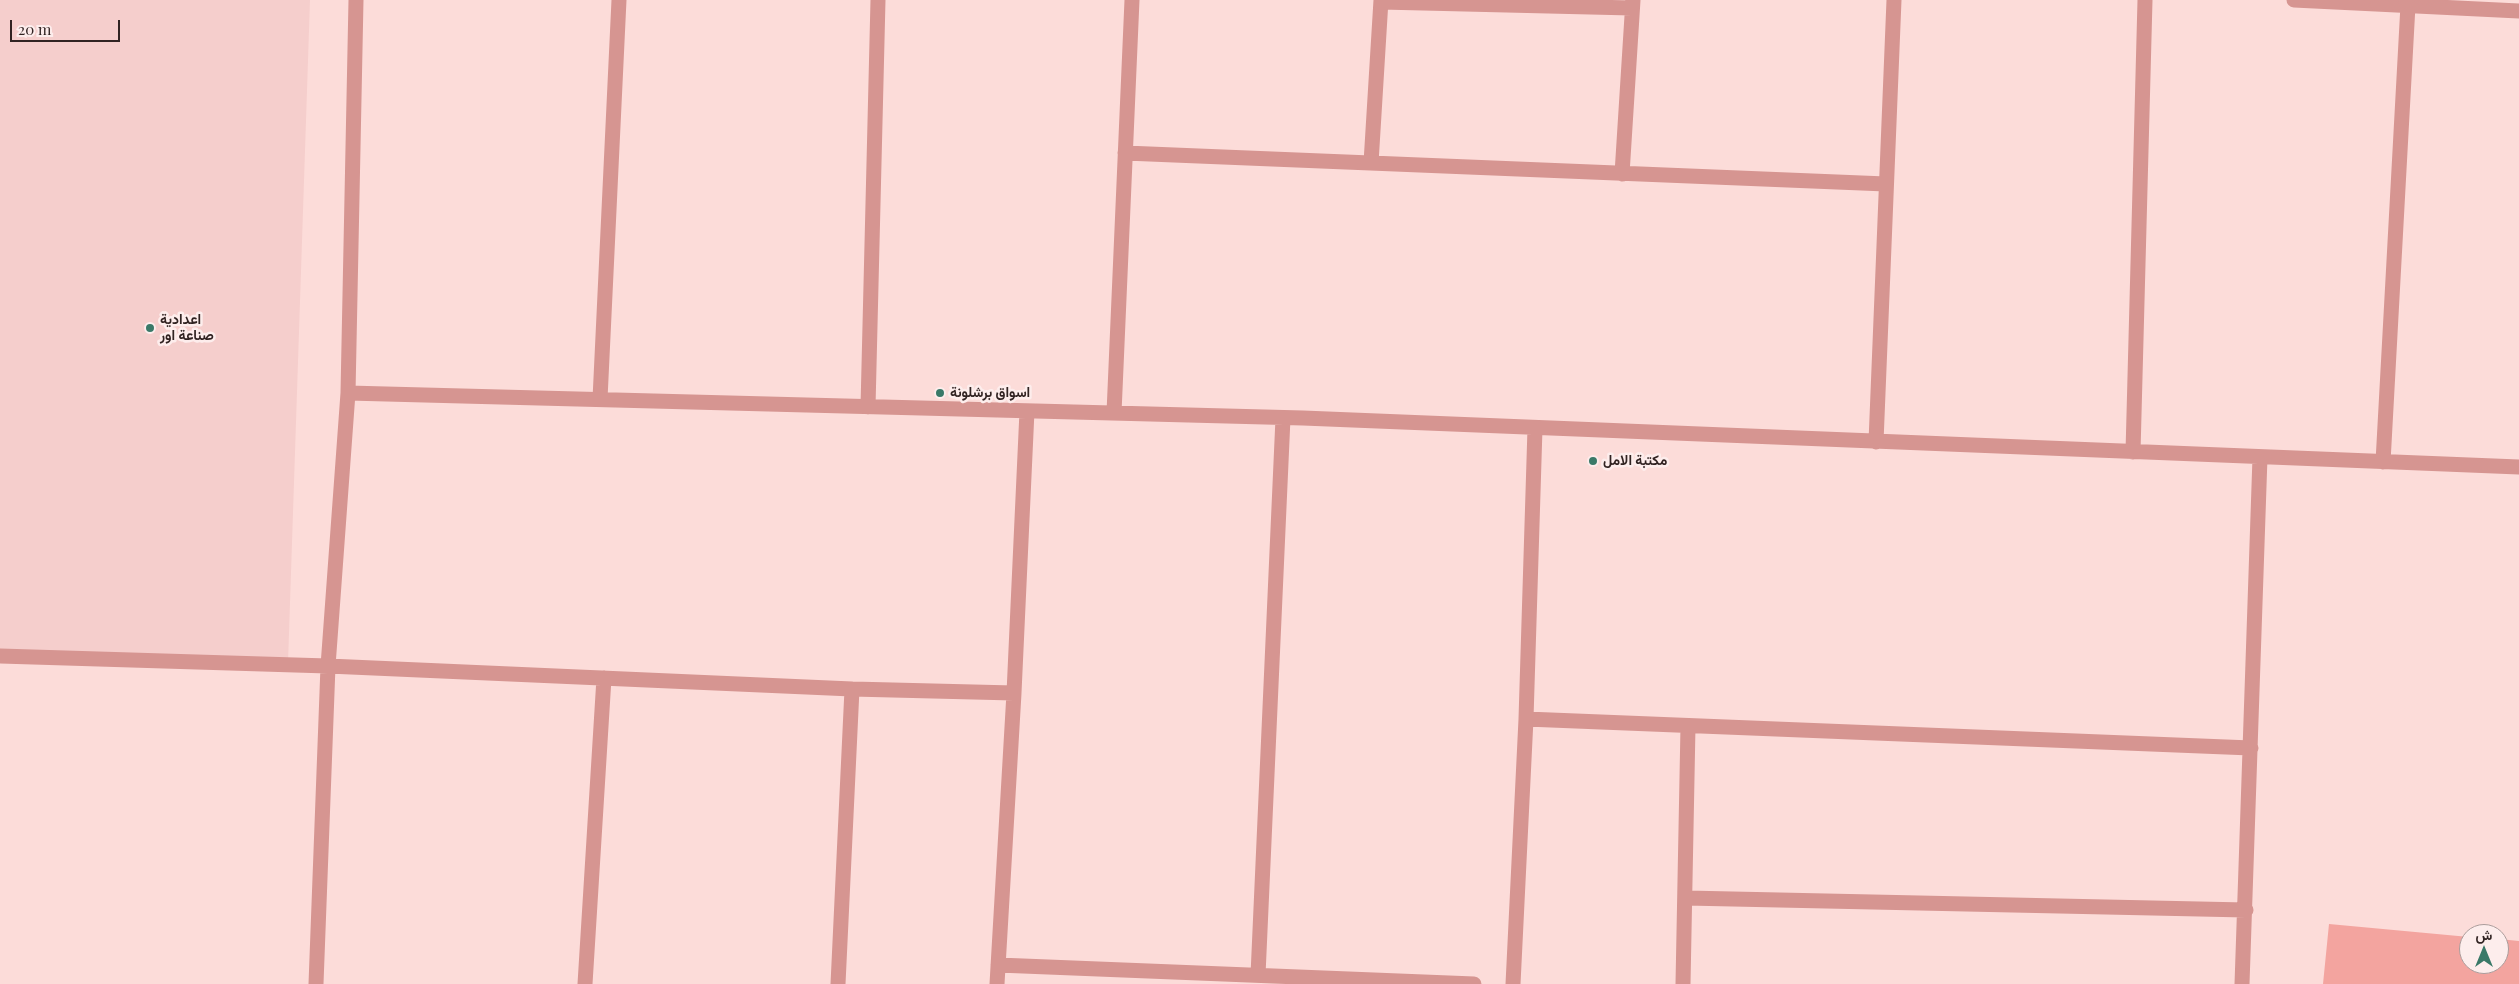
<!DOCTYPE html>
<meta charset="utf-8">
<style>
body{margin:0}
#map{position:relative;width:2519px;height:984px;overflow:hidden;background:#fcdcd9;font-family:"Playfair Display",Vazirmatn,serif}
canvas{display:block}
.north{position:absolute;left:2459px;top:924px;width:50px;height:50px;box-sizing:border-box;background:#fdedec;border:1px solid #ab9c9b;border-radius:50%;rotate:0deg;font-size:14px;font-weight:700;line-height:20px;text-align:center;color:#312322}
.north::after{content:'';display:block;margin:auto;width:18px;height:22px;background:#3a7968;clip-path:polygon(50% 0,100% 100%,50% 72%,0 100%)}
.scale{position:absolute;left:10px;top:20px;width:110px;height:22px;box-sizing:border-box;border:2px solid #312322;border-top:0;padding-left:6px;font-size:15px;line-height:18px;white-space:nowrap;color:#312322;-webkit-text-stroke:4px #fdedec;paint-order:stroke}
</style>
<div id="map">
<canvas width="2519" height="984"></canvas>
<div class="north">ش</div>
<div class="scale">20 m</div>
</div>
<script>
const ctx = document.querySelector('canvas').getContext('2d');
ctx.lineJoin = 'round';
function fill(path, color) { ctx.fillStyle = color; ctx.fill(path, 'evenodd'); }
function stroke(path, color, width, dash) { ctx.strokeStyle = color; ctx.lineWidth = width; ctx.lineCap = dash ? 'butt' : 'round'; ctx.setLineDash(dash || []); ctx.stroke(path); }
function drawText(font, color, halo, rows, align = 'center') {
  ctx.font = font + ' "Playfair Display",Vazirmatn,serif'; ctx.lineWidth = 5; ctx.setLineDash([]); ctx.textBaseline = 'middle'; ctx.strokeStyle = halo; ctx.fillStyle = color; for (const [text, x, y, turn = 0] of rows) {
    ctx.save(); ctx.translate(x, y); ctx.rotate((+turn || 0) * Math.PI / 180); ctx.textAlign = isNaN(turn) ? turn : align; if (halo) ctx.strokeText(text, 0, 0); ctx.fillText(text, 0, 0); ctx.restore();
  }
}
const built = new Path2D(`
 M 0,0 L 310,0 L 288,663 L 0,656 Z`);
const green = new Path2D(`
 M 2329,924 L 2469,937 L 2469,964 L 2499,964 L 2499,939 L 2519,941 L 2519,984 L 2323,984 Z`);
const street = new Path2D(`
 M 2294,0 L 2519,11
 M 1381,2 L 1632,8
 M 1125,153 L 1886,184
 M 1371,163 L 1381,0
 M 1622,174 L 1633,0
 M 348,393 L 1303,418 L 2519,467
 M 600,399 L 619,0
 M 868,407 L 878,0
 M 1114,413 L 1132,0
 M 1876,442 L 1894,0
 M 2133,452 L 2145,0
 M 2383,462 L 2408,5
 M 0,656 L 328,666 L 852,689 L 1014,693
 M 1526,719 L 2251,748
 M 1686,898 L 2246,910
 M 998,965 L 1474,984
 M 1258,975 L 1283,418
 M 316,984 L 328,666 L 348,393 L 356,0
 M 585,984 L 604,678
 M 838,984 L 852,689
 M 997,984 L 1014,693 L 1027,411
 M 1513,984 L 1526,719 L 1535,428
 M 1683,984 L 1688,726
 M 2242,984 L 2260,457`);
const markers = [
 [150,328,5,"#3a7968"],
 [940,393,5,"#3a7968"],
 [1593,461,5,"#3a7968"]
];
const poiNames = [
 ["اعدادية",160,320],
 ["صناعة اور",160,336],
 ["اسواق برشلونة",950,393],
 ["مكتبة الامل",1603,461]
];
fill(built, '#f5cecc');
fill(green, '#f3a49f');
stroke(street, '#d69591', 15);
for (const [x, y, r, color] of markers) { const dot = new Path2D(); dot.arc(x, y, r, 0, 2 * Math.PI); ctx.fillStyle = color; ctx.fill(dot); stroke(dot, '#fdedec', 2); }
drawText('bold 14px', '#312322', '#fdedec', poiNames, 'left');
</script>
